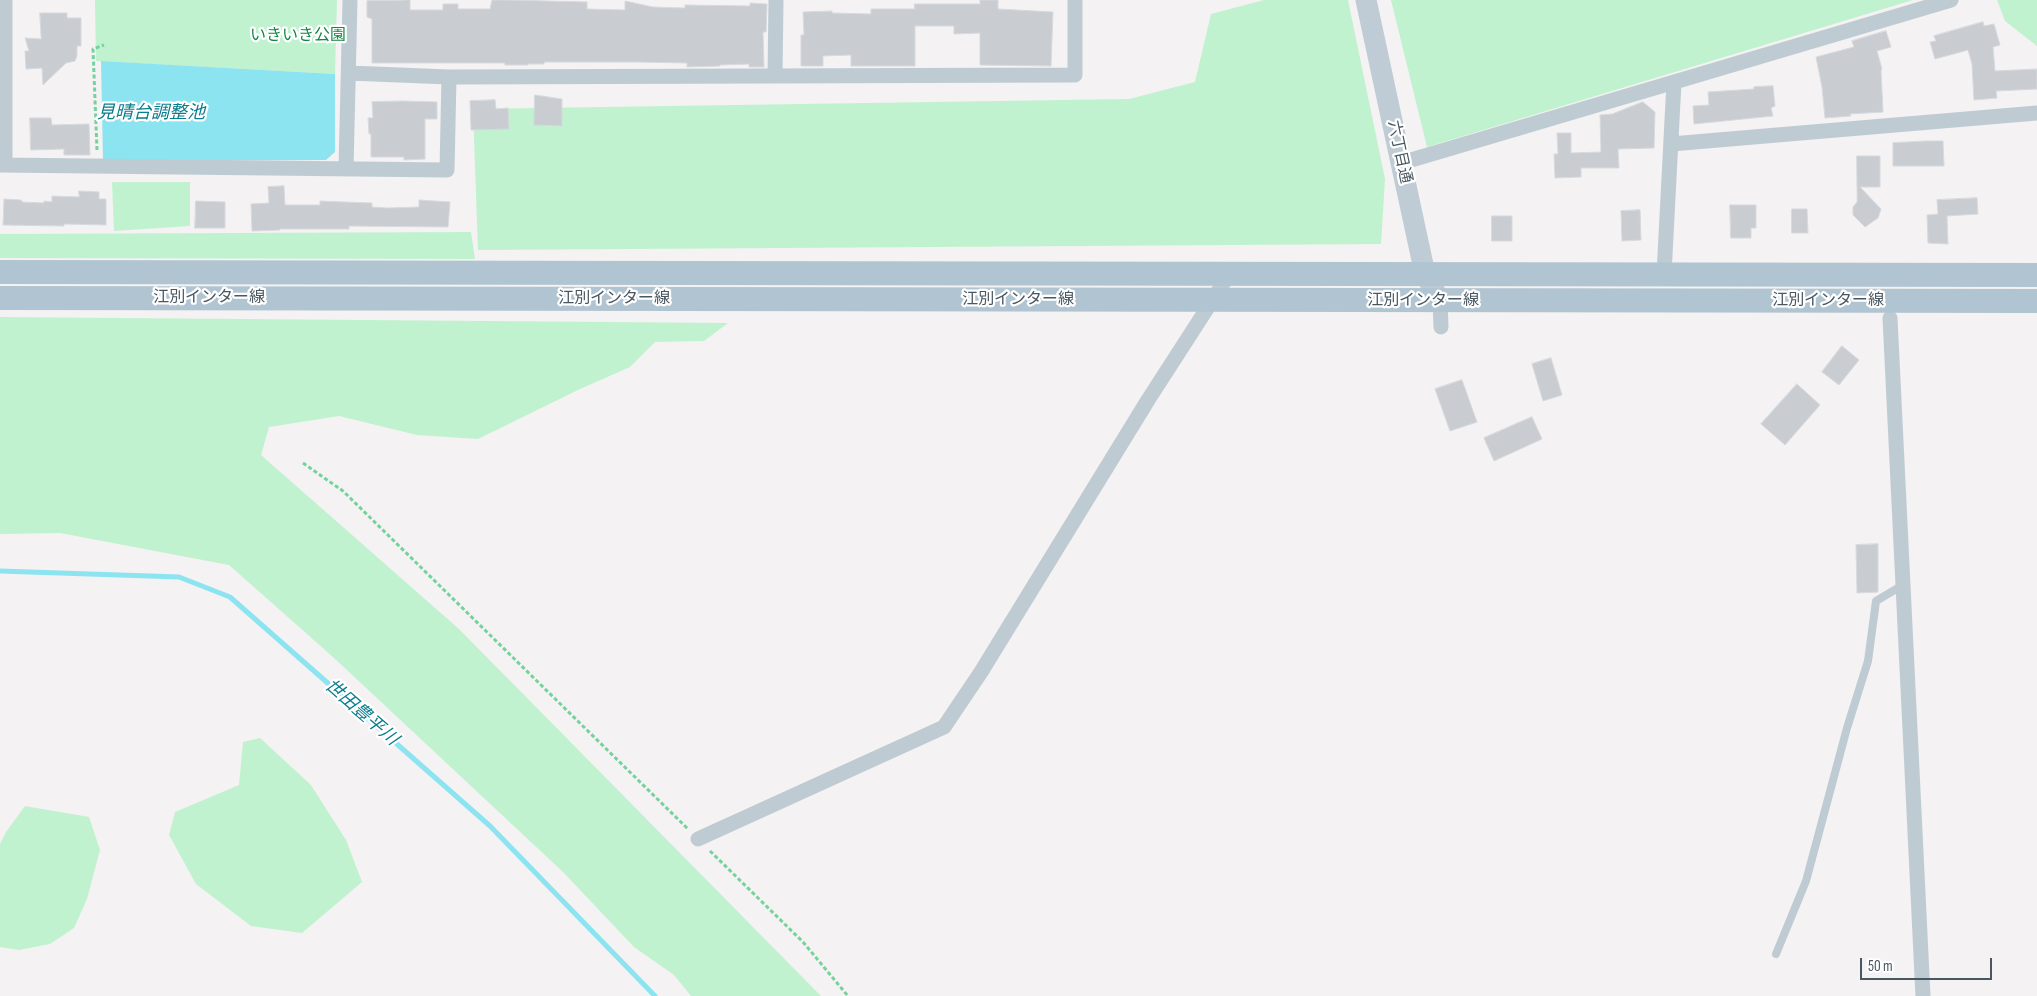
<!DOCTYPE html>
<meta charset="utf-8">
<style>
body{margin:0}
#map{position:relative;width:2037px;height:996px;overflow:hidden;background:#f4f2f2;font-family:"Sofia Sans Condensed",sans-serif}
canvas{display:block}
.scale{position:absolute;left:1860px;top:958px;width:132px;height:22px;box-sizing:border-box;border:2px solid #495761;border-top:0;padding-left:6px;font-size:15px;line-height:18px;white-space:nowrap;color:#495761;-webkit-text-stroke:4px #fff;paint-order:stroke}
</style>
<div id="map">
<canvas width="2037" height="996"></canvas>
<div class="scale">50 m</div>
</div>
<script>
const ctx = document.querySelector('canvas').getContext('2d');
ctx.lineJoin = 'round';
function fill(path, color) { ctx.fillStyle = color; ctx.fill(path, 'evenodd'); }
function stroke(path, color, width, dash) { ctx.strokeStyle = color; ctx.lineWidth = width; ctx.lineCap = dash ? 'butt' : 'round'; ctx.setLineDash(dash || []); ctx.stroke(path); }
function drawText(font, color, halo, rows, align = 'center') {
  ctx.font = font + ' "Sofia Sans Condensed","Noto Sans JP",sans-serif'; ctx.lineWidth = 4.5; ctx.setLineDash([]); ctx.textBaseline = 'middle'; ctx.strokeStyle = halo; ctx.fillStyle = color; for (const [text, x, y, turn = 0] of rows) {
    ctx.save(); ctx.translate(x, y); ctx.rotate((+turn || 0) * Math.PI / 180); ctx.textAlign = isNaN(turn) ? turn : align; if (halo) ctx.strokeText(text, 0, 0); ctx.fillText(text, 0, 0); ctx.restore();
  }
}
const green = new Path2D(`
 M 95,0 L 337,0 L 335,74 L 96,61 Z
 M 1264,0 L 1348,0 L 1385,179 L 1381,244 L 478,250 L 473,109 L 1129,99 L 1195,82 L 1211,14 Z
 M 1391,0 L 1913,0 L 1427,147 Z
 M 1997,0 L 2037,0 L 2037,46 L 2005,21 Z
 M 112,182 L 190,182 L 190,226 L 114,231 Z
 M 471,232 L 475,259 L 0,258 L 0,234 Z
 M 0,317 L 728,323 L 704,341 L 655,342 L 630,367 L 580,389 L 478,439 L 417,435 L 339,416 L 269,427 L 261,455 L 459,629 L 821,996 L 691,996 L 674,975 L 634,947 L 563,872 L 333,657 L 229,565 L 60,533 L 0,534 Z
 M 260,738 L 311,785 L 346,840 L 362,882 L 302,933 L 251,926 L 196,884 L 169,835 L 175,812 L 239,785 L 243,742 Z
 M 25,806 L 89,817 L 100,850 L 87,899 L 74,928 L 50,944 L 19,950 L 0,947 L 0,844 L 6,832 Z`);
const water = new Path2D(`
 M 101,61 L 335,74 L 335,152 L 326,160 L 103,161 Z`);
const stream = new Path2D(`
 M 0,571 L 179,577 L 230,597 L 490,826 L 655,996`);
const building = new Path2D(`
 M 410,0 L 410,10 L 443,10 L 443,4 L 458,4 L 458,9 L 490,9 L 492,0 L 506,0 L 587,2 L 587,9 L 625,10 L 625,1 L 653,7 L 685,8 L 685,5 L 750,6 L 750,3 L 767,4 L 766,32 L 763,32 L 764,67 L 749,67 L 749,64 L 720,65 L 720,66 L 687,67 L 687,63 L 636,62 L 544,62 L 544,64 L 528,64 L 528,65 L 505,65 L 505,63 L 372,63 L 372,19 L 367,17 L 367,1 Z
 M 980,0 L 998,0 L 998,9 L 1053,12 L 1051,66 L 980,65 L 980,33 L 954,34 L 954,26 L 915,26 L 915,66 L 851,66 L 851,55 L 823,56 L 823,66 L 801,66 L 801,35 L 804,35 L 803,12 L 832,11 L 832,13 L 871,14 L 871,9 L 915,9 L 914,4 L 980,4 Z
 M 40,13 L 67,13 L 67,18 L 81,18 L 81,46 L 77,46 L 77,56 L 75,61 L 66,63 L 43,85 L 42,68 L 26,69 L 25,51 L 29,51 L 25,38 L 41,39 Z
 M 1983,22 L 1984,26 L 1994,24 L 2000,45 L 1993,47 L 1995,71 L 2037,69 L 2037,89 L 1996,91 L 1997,98 L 1974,100 L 1972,64 L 1968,50 L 1935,59 L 1930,42 L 1936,41 L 1934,36 Z
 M 1886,31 L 1891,47 L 1877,51 L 1882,69 L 1881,70 L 1883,112 L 1850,114 L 1851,116 L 1825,118 L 1822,87 L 1816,57 L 1854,47 L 1852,41 Z
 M 1773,86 L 1775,106 L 1771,108 L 1773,116 L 1694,124 L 1693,106 L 1709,105 L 1708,92 L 1754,89 L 1754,87 Z
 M 535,95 L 562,99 L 562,126 L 534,125 Z
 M 495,100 L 496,109 L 508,108 L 509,129 L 471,130 L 470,101 Z
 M 403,101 L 437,102 L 437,119 L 425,119 L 425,159 L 404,160 L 404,157 L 371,157 L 371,134 L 369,134 L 368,118 L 373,118 L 372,102 Z
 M 1643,102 L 1655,112 L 1654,148 L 1618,149 L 1619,168 L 1581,168 L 1581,177 L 1555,178 L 1554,154 L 1558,154 L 1557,133 L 1571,133 L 1571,153 L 1601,152 L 1600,115 L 1612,114 Z
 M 30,118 L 51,118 L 52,125 L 89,124 L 90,155 L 64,155 L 64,149 L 31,150 Z
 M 1926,141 L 1943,141 L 1944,166 L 1893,166 L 1893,143 Z
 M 1857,156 L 1880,156 L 1880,187 L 1860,187 L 1881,209 L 1878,218 L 1865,227 L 1853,215 L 1853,207 L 1857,202 Z
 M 284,186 L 285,205 L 320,205 L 320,201 L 344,202 L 372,203 L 372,207 L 388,208 L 419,207 L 419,200 L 450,202 L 448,227 L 349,226 L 349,229 L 280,229 L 280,230 L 252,231 L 251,204 L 269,203 L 268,187 Z
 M 79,191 L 99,192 L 99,199 L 106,199 L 106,225 L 64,224 L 64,226 L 3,225 L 4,199 L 21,200 L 22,202 L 44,203 L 44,201 L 52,202 L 52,196 L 79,197 Z
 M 1977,198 L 1978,214 L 1947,216 L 1948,244 L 1928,243 L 1927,215 L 1938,214 L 1937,200 Z
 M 196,201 L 225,202 L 225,228 L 195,228 Z
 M 1730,205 L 1756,205 L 1756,228 L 1751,228 L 1751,238 L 1731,238 Z
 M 1792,209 L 1807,209 L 1808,233 L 1792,233 Z
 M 1640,210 L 1641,240 L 1622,241 L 1621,211 Z
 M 1492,216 L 1512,216 L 1512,241 L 1492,241 Z
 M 1842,346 L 1859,360 L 1839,385 L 1822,372 Z
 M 1551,358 L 1562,395 L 1543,401 L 1532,364 Z
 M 1462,380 L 1477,422 L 1450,431 L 1435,389 Z
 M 1797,384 L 1820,405 L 1785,445 L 1761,424 Z
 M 1532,417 L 1542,439 L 1494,461 L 1484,438 Z
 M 1878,544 L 1878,592 L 1857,593 L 1856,545 Z`);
const path = new Path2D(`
 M 97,150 L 93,49 L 104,45
 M 303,463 L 343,491 L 688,829
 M 710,851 L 803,942 L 848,996`);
const lane = new Path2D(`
 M 1776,954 L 1806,881 L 1847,728 L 1868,661 L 1876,601 L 1903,585`);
const street = new Path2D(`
 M 5,0 L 5,164
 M 349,73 L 449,77 L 1075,75 L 1075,0
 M 775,76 L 776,0
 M 1671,144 L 2037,113
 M 1401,163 L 1951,0
 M 0,165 L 447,170 L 449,77
 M 346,169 L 350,0
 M 1664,274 L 1674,82
 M 1440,301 L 1441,327
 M 1890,318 L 1923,996
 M 698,839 L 944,727 L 981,672 L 1148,400 L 1230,273`);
const secondary = new Path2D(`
 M 1366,0 L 1425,274 L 1440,301`);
const primary = new Path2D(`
 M 0,272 L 2037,275
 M 0,298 L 2037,301`);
const parkNames = [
 ["いきいき公園",298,36]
];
const streetNames = [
 ["六丁目通",1399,152,78],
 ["江別インター線",209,298],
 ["江別インター線",614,299],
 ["江別インター線",1018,300],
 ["江別インター線",1423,301],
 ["江別インター線",1828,301]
];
const waterNames = [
 ["見晴台調整池",151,113],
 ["世田豊平川",361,713,41]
];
fill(green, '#c0f2cf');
fill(water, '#8ce4f0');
stroke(stream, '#8ce4f0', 5);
fill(building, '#c9cdd2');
stroke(building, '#d6d9dd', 1);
stroke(path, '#76d29d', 3, [4, 2.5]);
stroke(lane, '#bfcbd2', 8);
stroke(street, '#bfcbd2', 15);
stroke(secondary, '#bfccd6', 21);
stroke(primary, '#b1c4d1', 24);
drawText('16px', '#148744', '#fff', parkNames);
drawText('16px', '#495761', '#fff', streetNames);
drawText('italic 18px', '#097c8d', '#fff', waterNames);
</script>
